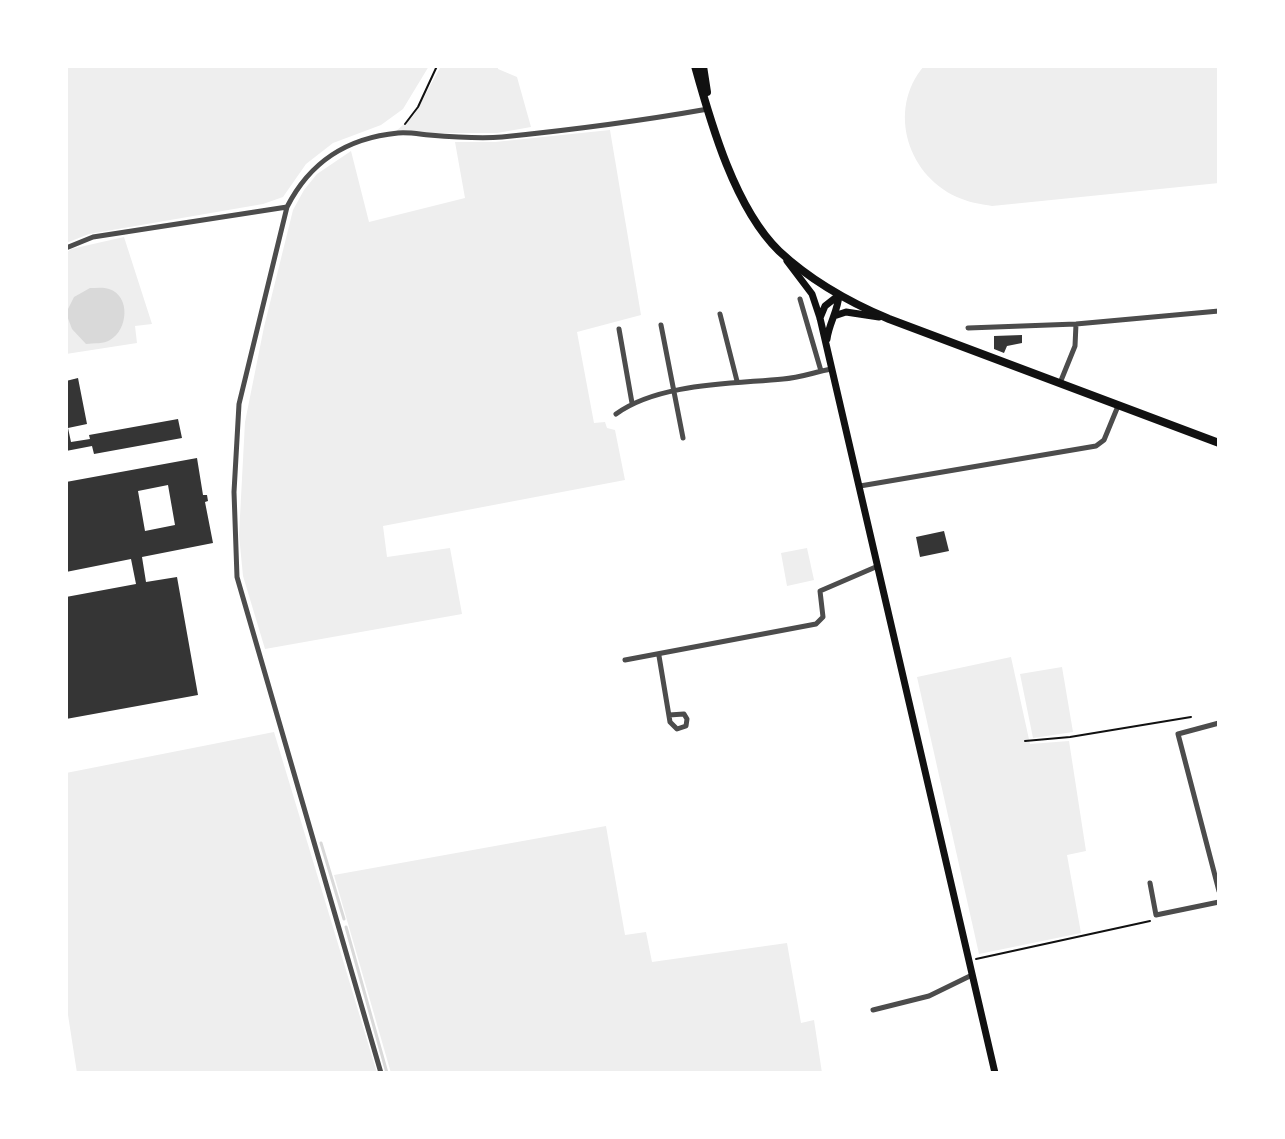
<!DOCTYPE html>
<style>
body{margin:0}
#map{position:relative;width:1285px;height:1139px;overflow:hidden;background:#fff;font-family:"Noto Sans",sans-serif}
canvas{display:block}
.frame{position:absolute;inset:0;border:68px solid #fff;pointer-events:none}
</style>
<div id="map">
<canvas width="1285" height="1139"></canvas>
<div class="frame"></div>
</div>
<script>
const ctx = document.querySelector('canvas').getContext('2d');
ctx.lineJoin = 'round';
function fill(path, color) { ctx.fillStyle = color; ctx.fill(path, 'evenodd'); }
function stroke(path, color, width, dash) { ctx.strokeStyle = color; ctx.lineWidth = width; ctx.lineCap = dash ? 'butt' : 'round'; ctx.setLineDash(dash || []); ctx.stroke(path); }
const green = new Path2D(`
 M 66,66 L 429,66 L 403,109 L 381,125 L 333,143 L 306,164 L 283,197 L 263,204 L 89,234 L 66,243 Z
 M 441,66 L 498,66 L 498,69 L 517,77 L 531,127 L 497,133 L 394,133 L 414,115 Z
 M 924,66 L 1219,66 L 1219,183 L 992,206 C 982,204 971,203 962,199 C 908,179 886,110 924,66 Z
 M 610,130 L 641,315 L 577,332 L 594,423 L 605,422 L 607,428 L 615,430 L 625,480 L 383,526 L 387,557 L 450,548 L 462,614 L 265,649 L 243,576 L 239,535 L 245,422 L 264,327 L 293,210 L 304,190 L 317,174 L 351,151 L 369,222 L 465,198 L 455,142 L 495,142 Z
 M 124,237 L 152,324 L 135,326 L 137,343 L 66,354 L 66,253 L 71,249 Z
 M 807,548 L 814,580 L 787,586 L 781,553 Z
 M 1011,657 L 1030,744 L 1069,741 L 1086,851 L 1067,855 L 1081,933 L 979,954 L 917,677 Z
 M 1062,667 L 1073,732 L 1033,738 L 1020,674 Z
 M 274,732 L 377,1073 L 77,1073 L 66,1002 L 66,773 Z
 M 606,826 L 625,935 L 646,932 L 652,962 L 787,943 L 801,1023 L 814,1020 L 822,1073 L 391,1073 L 334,875 Z`);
const water = new Path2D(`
 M 90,288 C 96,288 104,287 109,289 C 131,296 128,330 110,340 C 104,344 94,343 86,344 L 72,329 L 66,313 L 74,297 Z`);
const stream = new Path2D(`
 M 321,843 L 344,919
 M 346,927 L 387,1073`);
const building = new Path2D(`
 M 1022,335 L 1022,343 L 1007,346 L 1004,353 L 994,349 L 994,336 Z
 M 78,378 L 87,424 L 68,428 L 71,442 L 90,439 L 89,435 L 178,419 L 182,438 L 94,454 L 92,446 L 66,451 L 66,381 Z
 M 197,458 L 203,495 L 207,495 L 208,501 L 205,502 L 213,543 L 142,557 L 146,582 L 177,577 L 198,695 L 66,719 L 66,597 L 136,584 L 131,559 L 66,572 L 66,482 ZM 168,485 L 175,525 L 145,531 L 138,491 Z
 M 944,531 L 949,551 L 920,557 L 916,537 Z`);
const path = new Path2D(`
 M 405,124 L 418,107 L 437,66
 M 1025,741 L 1070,737 L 1191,717
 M 976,959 L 1150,921`);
const minor = new Path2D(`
 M 66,248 L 93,237 L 287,207
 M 800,299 L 821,371
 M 720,314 L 737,381
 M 661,325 L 683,438
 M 968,328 L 1076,324 L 1219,311
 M 619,329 L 632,403
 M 1060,383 L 1075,346 L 1076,324
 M 616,414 C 659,383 732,384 783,379 C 799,378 815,372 831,369
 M 860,486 L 1096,446 L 1104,440 L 1118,406
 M 659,656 L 670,722 L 677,729 L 686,726 L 687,719 L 684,714 L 669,715
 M 625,660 L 816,624 L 823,617 L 820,591 L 878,566
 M 1219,723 L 1178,734 L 1219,891
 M 1150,883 L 1156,915 L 1219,902
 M 873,1010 L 929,996 L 972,975
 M 381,1073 L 237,577 L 234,492 L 239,404 L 287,207 C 310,162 346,138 398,133 C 408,132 419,134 429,135 C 453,137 478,139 502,137 C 571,130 640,121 708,109`);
const secondary = new Path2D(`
 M 787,261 L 812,294 L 820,318 L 995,1073
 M 834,316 L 846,312 L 879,317
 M 820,318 L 825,306 L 839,295
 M 827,339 C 829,323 838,311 839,295`);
const primary = new Path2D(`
 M 695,66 C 711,124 735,208 779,251 C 810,280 851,303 889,319 L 1219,443
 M 703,66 L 707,92`);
fill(green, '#eee');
fill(water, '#d9d9d9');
stroke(stream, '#d9d9d9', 3);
fill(building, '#353535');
stroke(path, '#111', 2);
stroke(minor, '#4c4c4c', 5);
stroke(secondary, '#111', 7);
stroke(primary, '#111', 8);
</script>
